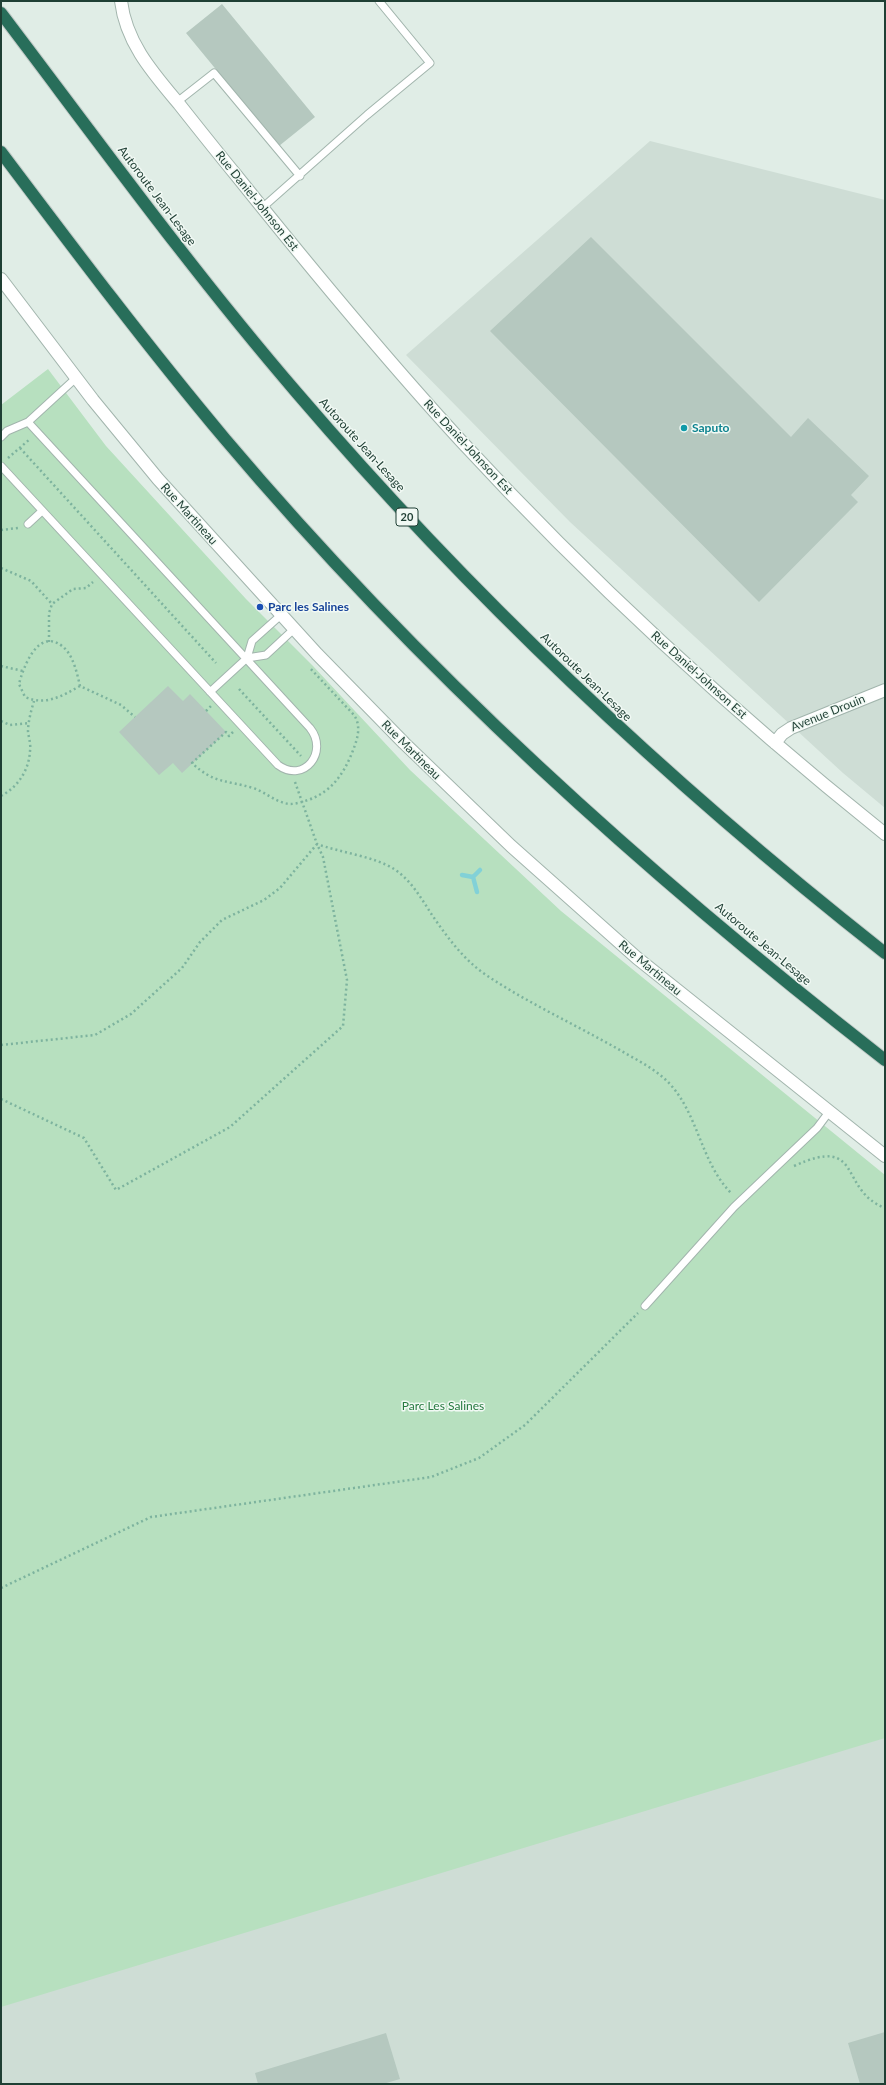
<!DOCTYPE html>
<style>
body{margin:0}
#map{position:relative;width:886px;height:2085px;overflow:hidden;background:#e0ede6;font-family:Lato,sans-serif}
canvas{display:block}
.frame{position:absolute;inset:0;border:2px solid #1f3f34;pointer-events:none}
</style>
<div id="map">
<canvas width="886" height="2085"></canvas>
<div class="frame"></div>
</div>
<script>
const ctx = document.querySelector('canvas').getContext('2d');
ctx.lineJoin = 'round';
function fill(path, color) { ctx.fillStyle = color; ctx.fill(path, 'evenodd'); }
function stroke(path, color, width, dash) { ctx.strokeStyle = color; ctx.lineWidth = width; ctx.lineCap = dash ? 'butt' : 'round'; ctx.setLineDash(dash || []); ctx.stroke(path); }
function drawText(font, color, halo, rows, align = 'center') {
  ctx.font = font + ' Lato,sans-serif'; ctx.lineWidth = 3; ctx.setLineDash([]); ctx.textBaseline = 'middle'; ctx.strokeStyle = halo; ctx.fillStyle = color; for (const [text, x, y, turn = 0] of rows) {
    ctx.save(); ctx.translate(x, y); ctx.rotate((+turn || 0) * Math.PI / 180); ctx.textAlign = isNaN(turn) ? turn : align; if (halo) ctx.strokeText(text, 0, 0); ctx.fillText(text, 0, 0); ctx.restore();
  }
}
const built = new Path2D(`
 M 650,141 L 885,200 L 885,808 L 843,773 L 570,522 L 406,355 Z
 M 885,1737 L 885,2084 L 1,2084 L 1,2004 Z`);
const green = new Path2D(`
 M 48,369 L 106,446 L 246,599 L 313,666 L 410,770 L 561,911 L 885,1175 L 885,1738 L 1,2007 L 1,405 Z`);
const stream = new Path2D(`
 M 462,875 L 473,877 L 477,892
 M 473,877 L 480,870`);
const building = new Path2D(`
 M 222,4 L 315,117 L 279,146 L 186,33 Z
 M 591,237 L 791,437 L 808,418 L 869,476 L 851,495 L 858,502 L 759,602 L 490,331 Z
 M 168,686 L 183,701 L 190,694 L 226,732 L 182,773 L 173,763 L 159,775 L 119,732 Z
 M 885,2032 L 885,2084 L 860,2084 L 848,2043 Z
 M 386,2033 L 400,2079 L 383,2084 L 258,2084 L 255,2073 Z`);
const path = new Path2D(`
 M 20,448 L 216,663
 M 8,458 L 30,439
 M 1,530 L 18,528
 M 1,568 L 31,581 L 52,604
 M 49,642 L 49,613 L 52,604 L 73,589 L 86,588 L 93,582
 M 1,666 L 23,671
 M 80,686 C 62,696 46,706 25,697 L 19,684 C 23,668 38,627 62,646 C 73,654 77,673 80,686 L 121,705 L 135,717
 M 239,689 L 301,756
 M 206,711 L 211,706
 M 1,721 L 10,725 L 29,723
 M 233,732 L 229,736 L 226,732 L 192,763 C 214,784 227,780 253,788 C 266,792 276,803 290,804 C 296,804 302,802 308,800 C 331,792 343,775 352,753 C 357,740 362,727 354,715 L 309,667
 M 295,782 L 317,844 C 339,852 376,857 394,869 C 411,880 421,898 432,915 C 448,938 463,959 486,975 C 528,1003 574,1024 618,1049 C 635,1059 654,1068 668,1082 C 699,1114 700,1162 732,1194
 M 1,796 C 18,787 29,770 30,751 C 31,745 29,738 28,732 C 28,722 31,711 34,701
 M 1,1045 L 95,1035 L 131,1014 L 182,968 L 200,942 L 222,920 L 264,900 L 280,888 L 317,844 L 323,857 L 347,980 L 343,1026 L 230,1127 L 116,1190 L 84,1138 L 1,1099
 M 794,1166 C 864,1134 838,1190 885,1208
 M 1,1588 L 151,1517 L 431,1477 L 479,1458 L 525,1425 L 638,1313`);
const service = new Path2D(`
 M 177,102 L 214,73 L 300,176
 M 262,208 L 367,115 L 430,63 L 379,1
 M 28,422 L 76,378
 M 1,437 L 7,431 L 28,422 L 310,728 C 329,752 304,784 278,765 L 1,466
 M 28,524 L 42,511
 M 247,658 L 266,655 L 294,629
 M 210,692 L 247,658 L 252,641 L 281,615
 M 645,1306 L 734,1207 L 817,1128 L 829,1112`);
const tertiary = new Path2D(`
 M 121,1 C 126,43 153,73 179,104 C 198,128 217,152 236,175 C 309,266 383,356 462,442 C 592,583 735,714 885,834
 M 1,279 L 93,400 L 158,479 L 317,654 L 404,743 L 511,846 L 637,958 L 885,1156
 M 775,743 L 782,734 L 791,728 L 885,690`);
const motorway = new Path2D(`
 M 1,13 C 98,141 192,271 297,393 C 475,601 670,784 885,953
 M 1,152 C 74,249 147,346 225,439 C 421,671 646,874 885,1060`);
const markers = [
 [684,428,4,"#0f9aa8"],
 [260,607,4,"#1a4fb4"]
];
const shields = [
 [407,517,22]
];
const shieldNames = [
 ["20",407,517]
];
const streetNames = [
 ["Autoroute Jean-Lesage",157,196,53],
 ["Rue Daniel-Johnson Est",257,201,51],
 ["Autoroute Jean-Lesage",362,445,48],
 ["Rue Daniel-Johnson Est",468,447,47],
 ["Rue Martineau",189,514,48],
 ["Rue Daniel-Johnson Est",699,675,42],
 ["Autoroute Jean-Lesage",586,677,44],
 ["Avenue Drouin",828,713,-22],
 ["Rue Martineau",411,750,45],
 ["Autoroute Jean-Lesage",763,944,40],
 ["Rue Martineau",650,968,40]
];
const cultureNames = [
 ["Saputo",692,428]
];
const transitNames = [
 ["Parc les Salines",268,607]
];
const parkNames = [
 ["Parc Les Salines",443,1406]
];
fill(built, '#ceddd5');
fill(green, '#b7e0bf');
stroke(stream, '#82d1d7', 4.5);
fill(building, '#b5c8bf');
stroke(service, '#a2b5ad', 9);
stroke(tertiary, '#a2b5ad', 14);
stroke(motorway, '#c0c9c6', 14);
stroke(path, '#7db39e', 2.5, [2, 3]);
stroke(service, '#fff', 7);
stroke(tertiary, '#fff', 12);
stroke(motorway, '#286e5a', 12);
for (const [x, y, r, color] of markers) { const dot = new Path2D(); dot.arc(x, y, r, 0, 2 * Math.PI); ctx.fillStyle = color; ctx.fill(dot); stroke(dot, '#f1f9f4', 1.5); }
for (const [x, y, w] of shields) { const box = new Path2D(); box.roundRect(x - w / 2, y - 9, w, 18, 3); ctx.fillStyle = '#f1f9f4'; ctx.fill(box); stroke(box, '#1f3f34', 1); }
drawText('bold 11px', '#1f3f34', null, shieldNames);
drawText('12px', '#1f3f34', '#f1f9f4', streetNames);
drawText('bold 12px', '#0d838f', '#f1f9f4', cultureNames, 'left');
drawText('bold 12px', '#164399', '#f1f9f4', transitNames, 'left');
drawText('12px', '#25793f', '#f1f9f4', parkNames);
</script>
